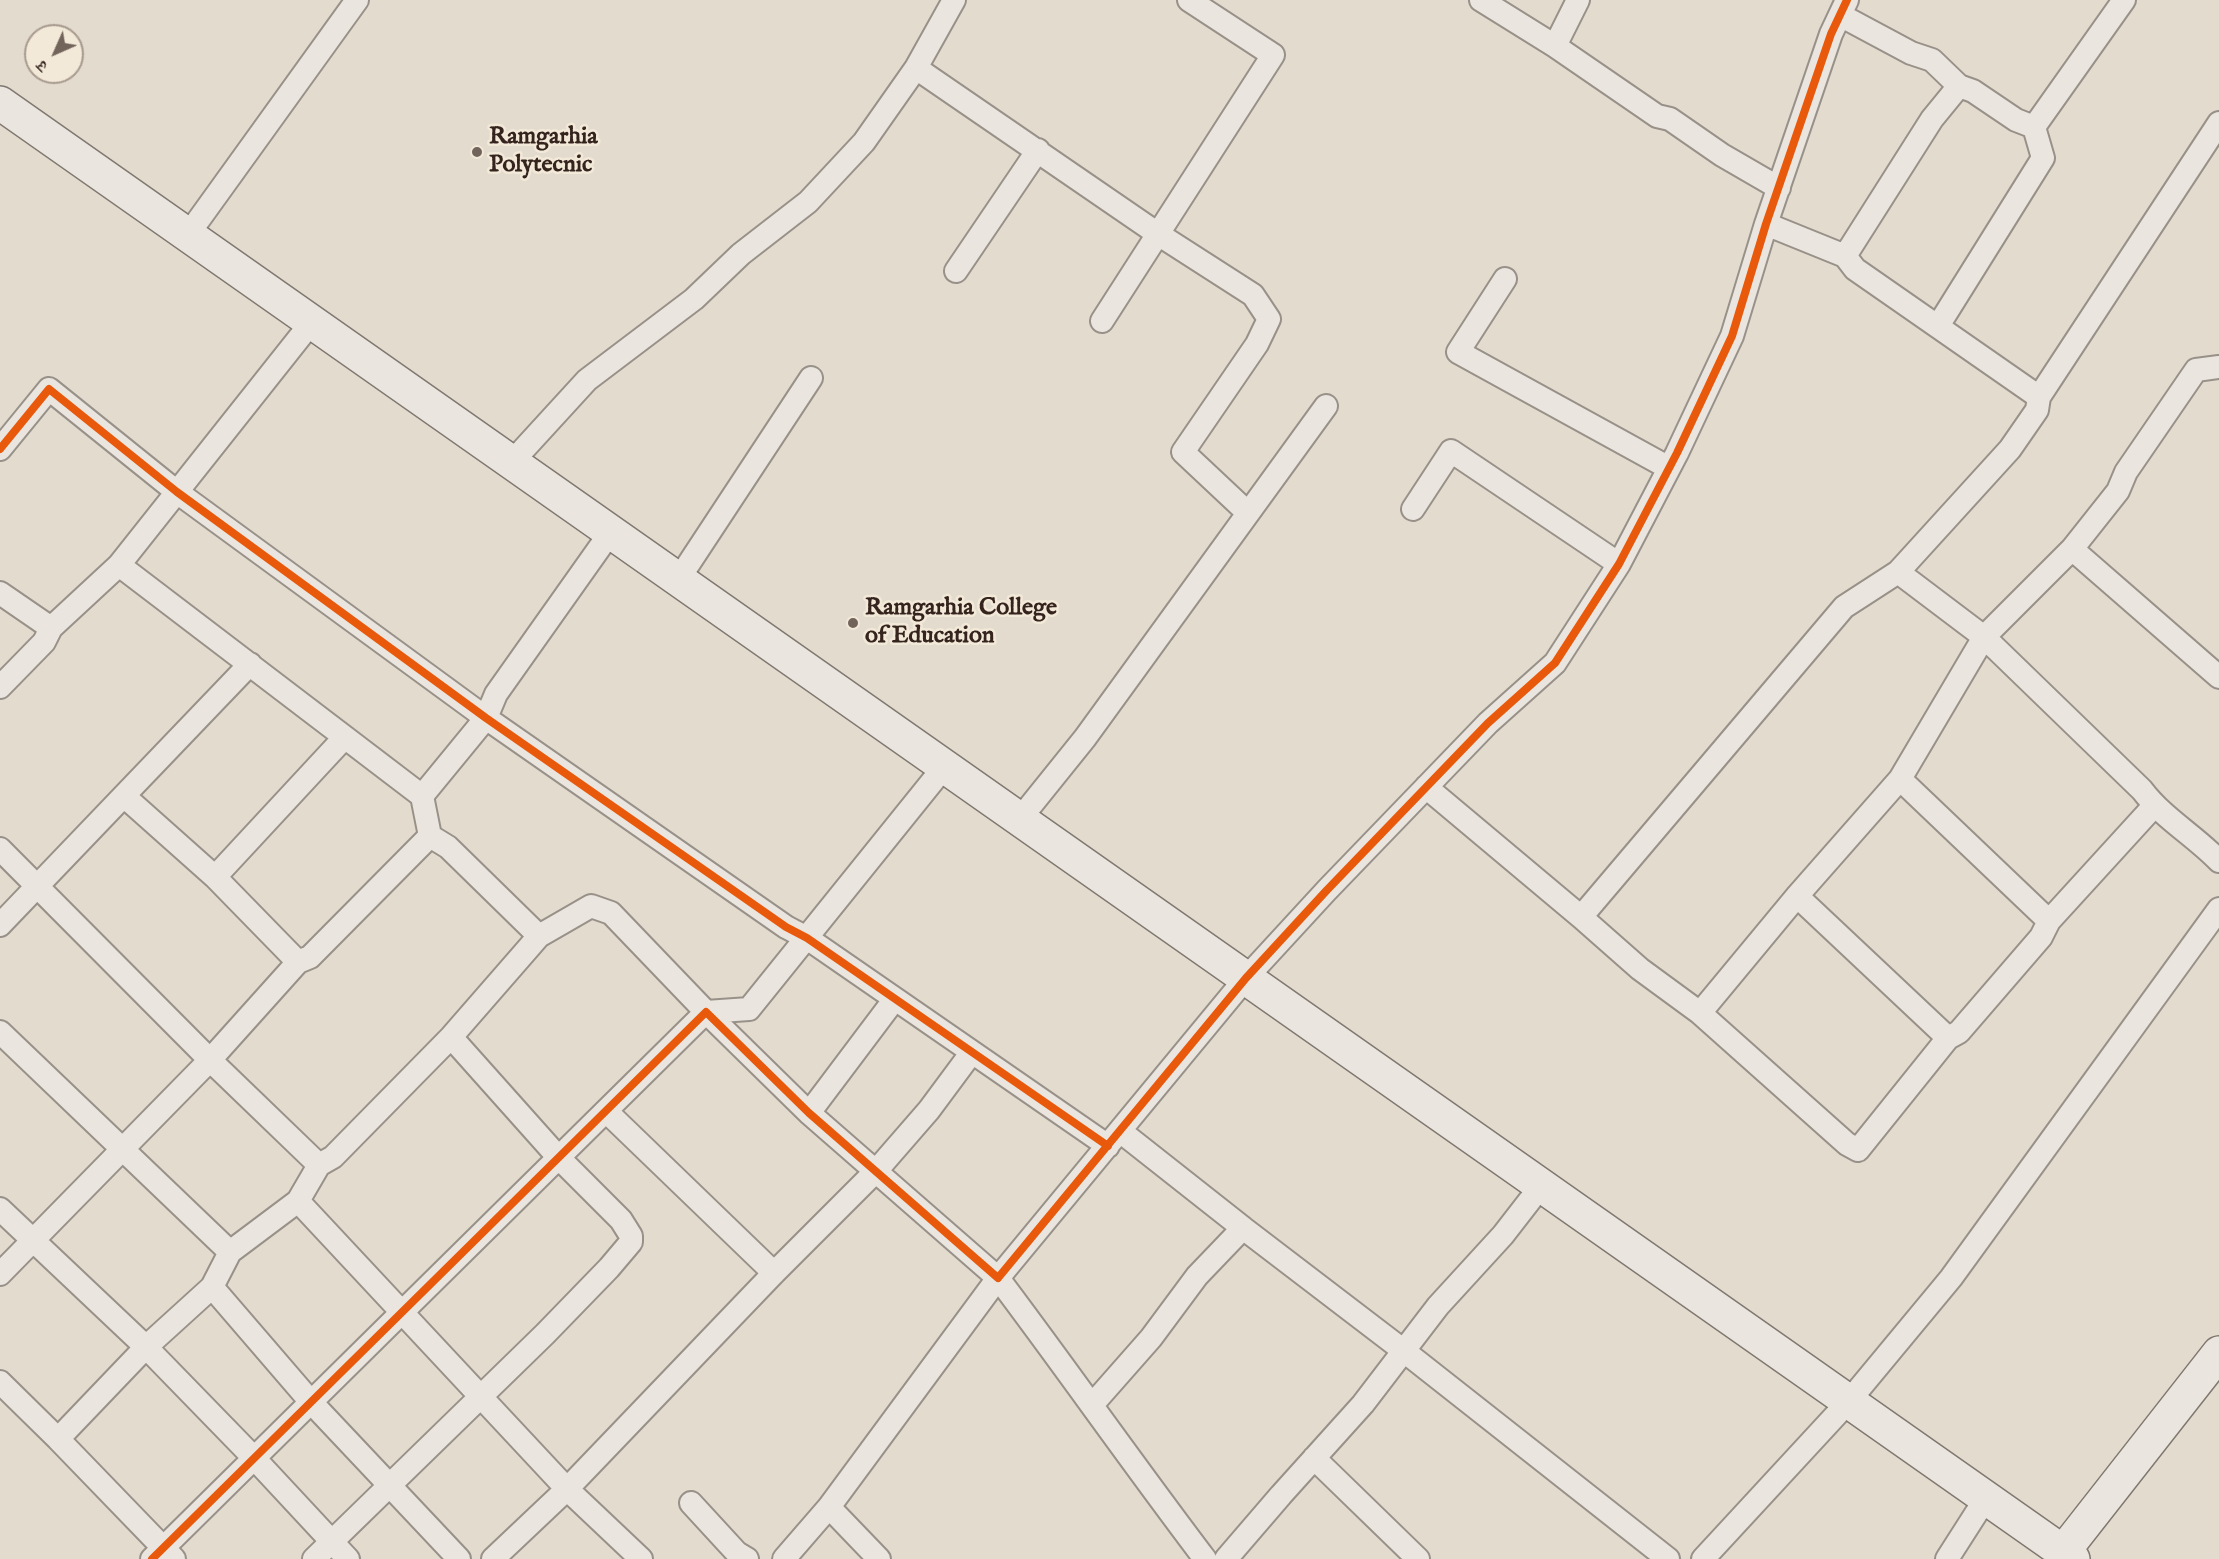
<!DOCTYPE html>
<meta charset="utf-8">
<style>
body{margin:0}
#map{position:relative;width:2219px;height:1559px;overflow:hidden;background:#e3dbce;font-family:"IM FELL English","Noto Serif Devanagari",serif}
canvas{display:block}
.north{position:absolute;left:24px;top:24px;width:60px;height:60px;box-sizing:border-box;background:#f3e9d9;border:2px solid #a79a8e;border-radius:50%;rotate:225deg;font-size:16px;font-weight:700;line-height:24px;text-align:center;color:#35241d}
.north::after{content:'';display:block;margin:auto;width:21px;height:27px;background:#72645b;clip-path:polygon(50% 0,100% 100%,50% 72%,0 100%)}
</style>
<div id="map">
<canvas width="2219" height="1559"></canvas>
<div class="north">उ</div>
</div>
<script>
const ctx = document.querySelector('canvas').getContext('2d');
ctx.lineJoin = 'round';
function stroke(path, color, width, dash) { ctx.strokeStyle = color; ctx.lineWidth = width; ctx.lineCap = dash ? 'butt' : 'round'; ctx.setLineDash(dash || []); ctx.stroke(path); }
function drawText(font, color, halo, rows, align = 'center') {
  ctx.font = font + ' "IM FELL English",serif'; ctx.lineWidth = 5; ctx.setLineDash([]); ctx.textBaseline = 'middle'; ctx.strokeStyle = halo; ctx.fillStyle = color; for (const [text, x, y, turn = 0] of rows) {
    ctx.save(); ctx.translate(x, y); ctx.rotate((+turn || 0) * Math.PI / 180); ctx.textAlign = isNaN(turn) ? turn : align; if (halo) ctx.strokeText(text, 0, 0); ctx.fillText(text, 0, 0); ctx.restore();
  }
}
const street = new Path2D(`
 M 1481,0 L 1555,46 L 1657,116 L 1670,119 L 1722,155 L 1779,188
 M 1840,15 L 1911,53 L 1932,60 L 1959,86 L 1973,91 L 2016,120 L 2034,127 L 2043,158 L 1938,326
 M 1555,46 L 1578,0
 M 916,68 L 1158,234 L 1253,295 L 1269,319 L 1257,344 L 1183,452 L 1248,513
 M 2034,127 L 2124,0
 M 1766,224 L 1845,256 L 1855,269 L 2039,397
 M 187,236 L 357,0
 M 1845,256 L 1932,119 L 1959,86
 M 956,271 L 1038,150
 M 1505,279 L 1458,352 L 1669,468
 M 1102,321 L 1273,55 L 1189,0
 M 0,449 L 49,389 L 177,492 L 486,718 L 786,927 L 807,938 L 1108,1146
 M 511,463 L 587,380 L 694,299 L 741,254 L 808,202 L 864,142 L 916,68 L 954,0
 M 1413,509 L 1451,451 L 1619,564
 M 2072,549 L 2219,677
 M 119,565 L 422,796 L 430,836 L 448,847 L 539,936
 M 1898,572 L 1984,637 L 2142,790 C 2163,818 2195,836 2219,861
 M 678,580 L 811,378
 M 0,593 L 51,628
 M 0,687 L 44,642 L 51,628 L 119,565 L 311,323
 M 1900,779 L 2049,921
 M 1426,787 L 1581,917 L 1640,969 L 1700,1013 L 1847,1144 L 1858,1150 L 1948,1038 L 1959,1032 L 2041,937 L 2049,921 L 2154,806
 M 124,796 L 215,877 L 298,962
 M 422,796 L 486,718 L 496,694 L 610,533
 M 1019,820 L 1085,738 L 1326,406
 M 0,849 L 210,1060 L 319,1165
 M 215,877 L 344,738
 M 1797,896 L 1948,1038
 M 1581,917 L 1844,607 L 1898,572 L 2010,449 L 2037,410 L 2039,397 L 2219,123
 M 0,925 L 250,664
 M 1700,1013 L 1797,896 L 1900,779 L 1984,637 L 2072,549 L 2118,491 L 2126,472 L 2196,370 L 2219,367
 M 0,1032 L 230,1252
 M 606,1111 L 774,1273
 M 809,1113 L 894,1000
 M 298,1201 L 567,1489 L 641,1559
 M 0,1209 L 146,1347 L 254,1458 L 348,1559
 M 1243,1228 L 1404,1351 L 1668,1559
 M 0,1274 L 210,1060 L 298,962 L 310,957 L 430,836
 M 212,1287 L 311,1402 L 459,1559
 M 0,1382 L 58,1439 L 174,1559
 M 1092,1405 L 1151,1338 L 1197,1276 L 1243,1228 L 1120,1131
 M 58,1439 L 146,1347 L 212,1287 L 230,1252 L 298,1201 L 319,1165 L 333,1157 L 451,1037 L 539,936 L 591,906 L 611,913 L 706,1012 L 749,1009 L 944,767
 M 1314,1458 L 1418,1559
 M 691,1503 L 737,1553 L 747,1559
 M 829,1507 L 879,1559
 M 152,1559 L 706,1012 L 809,1113 L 998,1278 L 1246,978 L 1327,890 L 1488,723 L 1555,663 L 1619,564 L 1677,453 L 1732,336 L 1766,224 L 1831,34 L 1847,0
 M 314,1559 L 545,1334 L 609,1268 L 631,1242 L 631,1236 L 621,1220 L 559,1158 L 451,1037
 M 493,1559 L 567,1489 L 774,1273 L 876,1171 L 929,1110 L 972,1052
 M 784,1559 L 829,1507 L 998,1278 C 1068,1371 1135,1467 1205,1559
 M 1226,1559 L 1281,1495 L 1363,1404 L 1438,1306 L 1503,1235 L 1541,1186
 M 1703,1559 L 1849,1401 L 1951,1278 L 2219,909
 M 1947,1559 L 1986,1498`);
const secondary = new Path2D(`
 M 0,103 L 2073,1559
 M 2063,1552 L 2219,1353`);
const cycleway = new Path2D(`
 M 0,449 L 49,389 L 177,492 L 486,718 L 786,927 L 807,938 L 1108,1146
 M 152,1559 L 706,1012 L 809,1113 L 998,1278 L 1246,978 L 1327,890 L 1488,723 L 1555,663 L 1619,564 L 1677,453 L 1732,336 L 1766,224 L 1831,34 L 1847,0`);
const markers = [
 [477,152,6,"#72645b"],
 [853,623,6,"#72645b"]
];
const poiNames = [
 ["Ramgarhia",489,138],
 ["Polytecnic",489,166],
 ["Ramgarhia College",865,609],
 ["of Education",865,637]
];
stroke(street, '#989189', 26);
stroke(secondary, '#7f7871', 36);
stroke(street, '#eae5de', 22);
stroke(secondary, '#eae5de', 33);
stroke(cycleway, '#e8590c', 8);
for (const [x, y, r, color] of markers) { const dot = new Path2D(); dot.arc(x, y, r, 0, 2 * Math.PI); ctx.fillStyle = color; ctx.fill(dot); stroke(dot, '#f3e9d9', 2); }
drawText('bold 24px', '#35241d', '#f3e9d9', poiNames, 'left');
</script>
